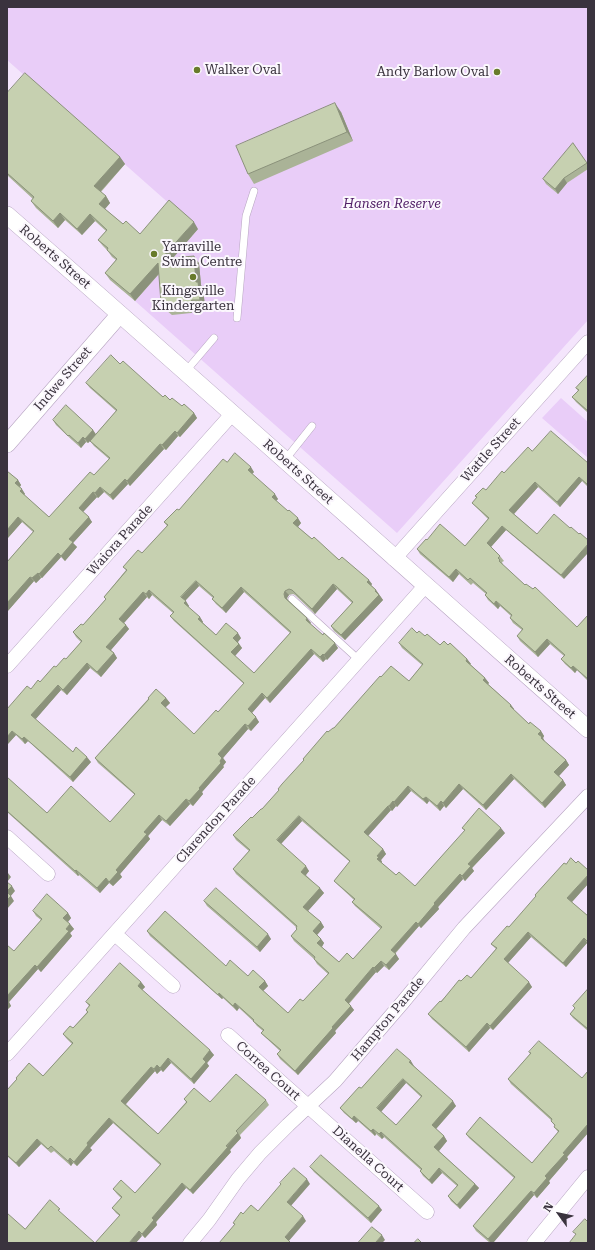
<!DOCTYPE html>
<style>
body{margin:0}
#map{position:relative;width:595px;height:1250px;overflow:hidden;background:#f4e5fc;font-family:"Roboto Serif",serif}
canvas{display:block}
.frame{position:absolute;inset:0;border:8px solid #3a333e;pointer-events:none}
.north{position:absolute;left:539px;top:1194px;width:40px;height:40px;-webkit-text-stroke:3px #fbf7fd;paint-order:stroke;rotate:303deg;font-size:11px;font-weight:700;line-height:16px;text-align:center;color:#3a333e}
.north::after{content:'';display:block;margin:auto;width:14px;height:18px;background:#3a333e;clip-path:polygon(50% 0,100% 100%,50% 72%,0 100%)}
</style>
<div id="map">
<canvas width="595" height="1250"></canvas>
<div class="frame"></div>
<div class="north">N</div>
</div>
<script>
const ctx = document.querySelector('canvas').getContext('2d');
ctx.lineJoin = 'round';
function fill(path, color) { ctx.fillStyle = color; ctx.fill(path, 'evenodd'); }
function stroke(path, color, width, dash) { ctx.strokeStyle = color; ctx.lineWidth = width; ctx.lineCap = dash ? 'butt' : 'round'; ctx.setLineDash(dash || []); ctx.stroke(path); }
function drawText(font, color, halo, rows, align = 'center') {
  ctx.font = font + ' "Roboto Serif",serif'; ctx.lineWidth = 4; ctx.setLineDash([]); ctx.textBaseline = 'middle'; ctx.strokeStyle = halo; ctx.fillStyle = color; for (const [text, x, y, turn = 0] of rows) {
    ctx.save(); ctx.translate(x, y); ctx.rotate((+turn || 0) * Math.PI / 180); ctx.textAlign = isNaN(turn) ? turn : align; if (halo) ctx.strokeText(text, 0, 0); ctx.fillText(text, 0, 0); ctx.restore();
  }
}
const green = new Path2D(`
 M 7,7 L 588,7 L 588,320 L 397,533 L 135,301 L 198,229 L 7,60 Z
 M 561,398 L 588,422 L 588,458 L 542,418 Z`);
const service = new Path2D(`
 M 237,318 L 246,216 L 254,191
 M 186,371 L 214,338
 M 285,460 L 312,426
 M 292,599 L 359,660`);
const minor = new Path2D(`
 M 394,559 L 588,342
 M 7,666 L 233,413
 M 7,837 L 48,874
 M 115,934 L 173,986
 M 228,1035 L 427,1212
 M 7,1054 L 425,586
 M 190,1243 L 209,1220 L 238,1179 L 260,1153 L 288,1125 L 335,1081 L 403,1002 L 464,928 L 588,796
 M 534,1243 L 588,1177`);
const tertiary = new Path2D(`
 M 7,215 C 202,385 394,558 588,729
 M 7,444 L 120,314`);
const wall = new Path2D(`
 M 7,93 L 120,157 L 125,164 L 101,192 L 106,196 L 110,203 L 105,209 L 123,224 L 140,234 L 198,229 L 173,258 L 199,263 L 201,285 L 203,289 L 205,306 L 197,307 L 191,313 L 172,315 L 166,310 L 161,303 L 159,274 L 135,301 L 110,280 L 105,273 L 116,260 L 112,257 L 107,250 L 103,246 L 98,240 L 106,231 L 95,221 L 82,235 L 65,220 L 58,228 L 36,208 L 31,201 L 33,199 L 7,175 Z
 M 341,112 L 353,141 L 254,184 L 248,174 Z
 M 573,143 L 588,165 L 588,169 L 567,183 L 558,194 L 546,184 L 543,179 Z
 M 120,364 L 163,397 L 194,413 L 197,418 L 180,437 L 178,436 L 166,450 L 164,449 L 130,486 L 128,484 L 113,500 L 104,492 L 98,498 L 97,497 L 83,512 L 92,522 L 73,543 L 77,547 L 65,561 L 61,557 L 42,578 L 41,578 L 36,583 L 34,581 L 7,612 L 7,562 L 33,532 L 22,522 L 7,539 L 7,471 L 18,480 L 21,485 L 20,487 L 25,494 L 24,495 L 49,517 L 94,475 L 109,459 L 94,446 L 90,441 L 88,443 L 86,442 L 81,448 L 72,440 L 56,425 L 53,420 L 93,430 L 96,434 L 116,411 L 90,388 L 86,383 Z
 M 588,375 L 588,413 L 576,402 L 572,397 L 578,391 L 576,388 Z
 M 532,451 L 588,463 L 588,487 L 582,481 L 560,507 L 538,487 L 514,514 L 537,534 L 564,579 L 506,530 L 491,547 L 500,556 L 504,561 L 502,562 L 503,565 L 525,585 L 577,627 L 588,615 L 588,681 L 577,670 L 575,673 L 565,664 L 561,659 L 564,656 L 550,644 L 538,657 L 520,641 L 517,636 L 522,630 L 513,623 L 510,618 L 511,616 L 500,606 L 498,609 L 488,600 L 485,595 L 486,594 L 473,583 L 471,585 L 459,574 L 453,582 L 420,554 L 417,549 L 427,540 L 465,546 L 488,519 L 472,503 L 477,498 L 475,496 L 486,490 L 504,473 Z
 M 227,462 L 254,472 L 252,474 L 278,499 L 276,501 L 301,523 L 298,527 L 312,539 L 372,584 L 371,585 L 376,590 L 383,600 L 345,640 L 334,631 L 331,626 L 352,603 L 339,591 L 337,589 L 315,614 L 295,595 L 293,594 L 289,595 L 287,598 L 288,600 L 311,623 L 310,624 L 338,648 L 327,660 L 326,659 L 323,662 L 314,654 L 270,703 L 265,698 L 252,713 L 259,722 L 251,731 L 248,729 L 223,758 L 226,762 L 223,766 L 224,767 L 202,792 L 203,794 L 193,806 L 190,804 L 170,826 L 162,820 L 148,836 L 150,839 L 120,874 L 122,877 L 113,886 L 109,883 L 100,893 L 79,875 L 78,876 L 7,812 L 7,777 L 47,813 L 110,822 L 135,795 L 98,763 L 95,758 L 148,699 L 148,698 L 166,698 L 170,703 L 165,707 L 194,734 L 218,712 L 244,684 L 174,621 L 170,616 L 173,613 L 152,595 L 149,599 L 147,597 L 124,623 L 129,629 L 111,650 L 114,653 L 117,658 L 101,677 L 90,668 L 67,695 L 61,690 L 35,719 L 73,752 L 91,762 L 73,782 L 28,741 L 25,744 L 16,735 L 7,745 L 7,709 L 40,682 L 56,667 L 66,659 L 81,642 L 76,637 L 73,632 L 83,625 L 106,599 L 104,597 L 126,570 L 123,567 L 142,553 L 167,526 L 164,522 L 179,510 ZM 199,586 L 213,598 L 212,599 L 216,604 L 226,613 L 244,592 L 290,633 L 254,673 L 235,656 L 242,648 L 238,642 L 241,638 L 216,635 L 202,622 L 203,622 L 200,617 L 188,607 L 189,606 L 185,601 Z
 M 417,633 L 425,636 L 440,645 L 448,645 L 467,659 L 471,664 L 470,664 L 485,678 L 489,683 L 488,684 L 511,705 L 514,709 L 514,710 L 529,724 L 541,731 L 544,736 L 543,738 L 545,742 L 566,760 L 569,765 L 559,776 L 563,780 L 566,785 L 545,808 L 514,779 L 486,810 L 463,789 L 446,808 L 444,806 L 440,811 L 429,801 L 427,804 L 411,791 L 397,807 L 396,806 L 392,811 L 391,810 L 368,836 L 383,849 L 386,854 L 381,860 L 382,862 L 382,863 L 396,875 L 415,886 L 465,831 L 462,828 L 505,833 L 472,868 L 474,871 L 465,881 L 463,879 L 438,907 L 439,909 L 421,928 L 419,926 L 395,954 L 399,959 L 389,970 L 384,966 L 377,973 L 376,972 L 349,1004 L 354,1010 L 335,1031 L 336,1033 L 298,1075 L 280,1059 L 277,1054 L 280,1051 L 265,1037 L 261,1033 L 263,1031 L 257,1026 L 253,1021 L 239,1008 L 237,1011 L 223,998 L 222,999 L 150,936 L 147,931 L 248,976 L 265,981 L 268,986 L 263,991 L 288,1013 L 303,1001 L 328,974 L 317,964 L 314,959 L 294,941 L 291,936 L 297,929 L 296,928 L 296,927 L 236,874 L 233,869 L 249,851 L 236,840 L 233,835 L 262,809 L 279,791 L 304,760 L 303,759 L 328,732 L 334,728 L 381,677 L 409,681 L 422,665 L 402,648 L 399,643 ZM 302,821 L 350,862 L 334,881 L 338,885 L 354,900 L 352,902 L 355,906 L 381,929 L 353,959 L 339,962 L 322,947 L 324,943 L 321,939 L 317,935 L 324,927 L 321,922 L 308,911 L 324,893 L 306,875 L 309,871 L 281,844 Z
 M 588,884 L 572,902 L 588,916 L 588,944 L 587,943 L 566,967 L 531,937 L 508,963 L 532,987 L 493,1030 L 490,1028 L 469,1052 L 432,1019 L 428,1014 L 461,981 L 471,978 L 496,949 L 491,944 L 509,927 L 536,897 L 535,895 Z
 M 204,901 L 271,939 L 260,952 L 207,906 Z
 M 33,911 L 68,913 L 71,918 L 68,922 L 74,929 L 70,933 L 72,936 L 41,972 L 38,969 L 9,1002 L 11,1006 L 7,1010 L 14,951 L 41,920 L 36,916 Z
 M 141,982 L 145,987 L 142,990 L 214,1055 L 207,1063 L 209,1066 L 194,1084 L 171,1063 L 163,1072 L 161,1070 L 157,1074 L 155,1071 L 126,1104 L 158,1134 L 186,1102 L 184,1099 L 210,1102 L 266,1100 L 269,1105 L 240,1135 L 241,1138 L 230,1150 L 231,1152 L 193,1194 L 186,1188 L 156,1222 L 157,1225 L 145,1238 L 116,1213 L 112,1208 L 121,1198 L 117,1194 L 113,1189 L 135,1193 L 160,1165 L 113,1123 L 90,1148 L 92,1150 L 77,1166 L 73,1163 L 71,1166 L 54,1151 L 51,1153 L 41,1144 L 19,1167 L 7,1156 L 7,1090 L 17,1079 L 16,1078 L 43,1076 L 72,1044 L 66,1038 L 63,1034 L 73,1028 L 87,1012 L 86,1010 L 89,1006 L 86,1002 Z
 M 588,989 L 588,1031 L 573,1018 L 570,1014 L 575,1008 L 573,1006 Z
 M 529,1052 L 582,1078 L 588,1071 L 588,1133 L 567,1157 L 568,1159 L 549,1181 L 550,1183 L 537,1198 L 534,1195 L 493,1243 L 490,1243 L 476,1231 L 473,1226 L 514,1178 L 469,1138 L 466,1134 L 532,1163 L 558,1132 L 554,1127 L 555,1126 L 551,1121 L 551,1120 L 511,1084 L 508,1079 L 530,1054 Z
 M 414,1066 L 456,1106 L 436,1129 L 444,1136 L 447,1141 L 439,1151 L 475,1184 L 479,1188 L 460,1209 L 451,1201 L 448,1196 L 457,1186 L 442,1173 L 432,1184 L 423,1176 L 420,1171 L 421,1170 L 384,1137 L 382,1139 L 376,1134 L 375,1136 L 358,1121 L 356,1123 L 344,1113 L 340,1108 L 361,1088 ZM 406,1083 L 421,1097 L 396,1125 L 381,1112 Z
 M 310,1167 L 382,1210 L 371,1223 L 314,1172 Z`);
const shadedWall = new Path2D(`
 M 335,103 L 341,112 L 353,141 L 347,132 Z
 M 120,157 L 125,164 L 99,193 L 94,186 Z
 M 564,178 L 567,183 L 558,194 L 555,189 Z
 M 106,196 L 110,203 L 104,210 L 99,204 Z
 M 60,213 L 65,220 L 58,228 L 53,221 Z
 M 90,214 L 95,221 L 82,235 L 77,229 Z
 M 194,222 L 198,229 L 166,266 L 161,259 Z
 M 194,256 L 199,263 L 201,285 L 203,289 L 205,306 L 200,300 L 196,282 Z
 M 158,263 L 163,269 L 135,301 L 130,294 Z
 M 192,300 L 197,307 L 191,313 L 187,306 Z
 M 194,413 L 197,418 L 180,437 L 177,433 Z
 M 93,430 L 96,435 L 88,443 L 85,439 Z
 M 175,431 L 178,436 L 166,450 L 162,445 Z
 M 83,437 L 86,442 L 81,448 L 78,443 Z
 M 160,444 L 164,449 L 130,486 L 127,481 Z
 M 251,467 L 254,472 L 251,475 L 248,470 Z
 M 579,477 L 582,481 L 560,507 L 557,502 Z
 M 125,479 L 128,484 L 113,500 L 110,495 Z
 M 18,480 L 21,485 L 19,488 L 15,483 Z
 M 535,482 L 538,487 L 513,515 L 509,510 Z
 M 100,487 L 104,492 L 98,498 L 95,493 Z
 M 22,489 L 25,494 L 23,496 L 20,491 Z
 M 93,492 L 97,497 L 82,513 L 79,508 Z
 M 275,494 L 278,499 L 275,502 L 272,497 Z
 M 18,517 L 22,522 L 7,539 L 7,530 Z
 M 89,517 L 92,522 L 73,543 L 77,547 L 65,561 L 61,556 L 69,539 Z
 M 298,518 L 301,523 L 297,528 L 293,523 Z
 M 502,526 L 506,530 L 490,548 L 487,543 Z
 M 588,544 L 588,553 L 564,579 L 561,575 Z
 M 58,553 L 61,557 L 42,578 L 39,574 Z
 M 456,569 L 459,574 L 453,582 L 449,577 Z
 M 38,573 L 41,578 L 36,583 L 32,578 Z
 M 30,577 L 34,581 L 7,612 L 7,603 Z
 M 369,580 L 372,584 L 370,587 L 367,582 Z
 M 196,581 L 199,586 L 184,602 L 181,597 Z
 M 333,584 L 337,589 L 315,614 L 312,609 Z
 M 241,587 L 244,592 L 226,613 L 222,608 Z
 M 149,590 L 152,595 L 149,599 L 146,594 Z
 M 376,590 L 383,600 L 345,640 L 341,635 Z
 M 285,591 L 289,595 L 287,598 L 288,602 L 285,598 L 284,594 Z
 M 143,592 L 147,597 L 123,624 L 119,619 Z
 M 186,601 L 189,606 L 188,608 L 184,603 Z
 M 496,601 L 500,606 L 498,609 L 494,604 Z
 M 200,617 L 203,622 L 202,624 L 198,619 Z
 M 307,618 L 311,623 L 309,625 L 306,620 Z
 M 126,625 L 129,629 L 110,651 L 106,647 Z
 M 238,633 L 241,638 L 237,643 L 233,638 Z
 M 547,639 L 550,644 L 538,657 L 535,652 Z
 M 335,643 L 338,648 L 327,660 L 324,655 Z
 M 239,644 L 242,648 L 234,657 L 231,652 Z
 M 311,649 L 314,654 L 270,703 L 267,698 Z
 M 114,653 L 117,658 L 101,677 L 97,672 Z
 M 323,654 L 326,659 L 323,662 L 320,657 Z
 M 467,659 L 471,664 L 469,665 L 466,661 Z
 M 87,663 L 90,668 L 67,695 L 63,690 Z
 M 573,666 L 577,670 L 575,673 L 571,668 Z
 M 485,678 L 489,683 L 487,685 L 483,680 Z
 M 58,685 L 61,690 L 35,720 L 31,715 Z
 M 262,693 L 265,698 L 251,714 L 248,709 Z
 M 166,698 L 170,703 L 165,708 L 161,703 Z
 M 511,705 L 514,709 L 513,711 L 510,706 Z
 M 256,717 L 259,722 L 251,731 L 248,726 Z
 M 245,724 L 248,729 L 223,758 L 226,762 L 223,766 L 224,767 L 202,792 L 203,794 L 193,806 L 189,801 L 220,761 L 218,754 Z
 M 12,731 L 16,735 L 7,745 L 7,737 Z
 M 541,731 L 544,736 L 543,738 L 545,742 L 545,743 L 538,734 Z
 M 24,737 L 28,741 L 25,744 L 22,739 Z
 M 87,757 L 91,762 L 73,782 L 70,777 Z
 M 566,760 L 569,765 L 558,777 L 554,772 Z
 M 511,774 L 514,779 L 486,810 L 483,805 Z
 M 563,780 L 566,785 L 545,808 L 542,803 Z
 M 459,784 L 463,789 L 446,808 L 443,803 Z
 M 408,786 L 411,791 L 397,807 L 394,802 Z
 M 426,797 L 429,801 L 427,804 L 423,799 Z
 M 186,799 L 190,804 L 170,826 L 166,821 Z
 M 393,801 L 396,806 L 392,811 L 389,806 Z
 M 441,801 L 444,806 L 440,811 L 437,806 Z
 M 388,806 L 391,810 L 367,837 L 364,832 Z
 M 159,815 L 162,820 L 148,836 L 150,839 L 120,874 L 122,877 L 113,886 L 109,882 L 116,870 L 144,832 Z
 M 299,816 L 302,821 L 280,845 L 277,840 Z
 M 501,828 L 505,833 L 472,868 L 474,871 L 465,881 L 462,876 L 468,864 Z
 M 383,849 L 386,854 L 381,860 L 382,862 L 381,864 L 377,859 L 377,856 Z
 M 306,866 L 309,871 L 305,876 L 301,872 Z
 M 76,870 L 79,875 L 78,876 L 75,871 Z
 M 7,873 L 8,873 L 11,877 L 7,882 Z
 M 460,874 L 463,879 L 438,907 L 439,909 L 421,928 L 418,924 L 434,903 Z
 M 588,875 L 588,884 L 571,903 L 567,898 Z
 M 106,878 L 109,883 L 100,893 L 97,888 Z
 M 12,886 L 15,891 L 10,897 L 7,891 Z
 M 320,888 L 324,893 L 307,912 L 303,907 Z
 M 11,896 L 14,901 L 7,909 L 7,900 Z
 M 68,913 L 71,918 L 67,923 L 63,918 Z
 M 321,922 L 324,927 L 316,936 L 313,931 Z
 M 416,922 L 419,926 L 394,954 L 391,950 Z
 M 70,924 L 74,929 L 70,933 L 72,936 L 41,972 L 37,967 Z
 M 528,932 L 531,937 L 507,964 L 504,959 Z
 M 268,934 L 271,939 L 260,952 L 257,947 Z
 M 584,938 L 587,943 L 566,967 L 563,963 Z
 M 321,939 L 324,943 L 321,948 L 317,943 Z
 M 396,954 L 399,959 L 389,970 L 386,965 Z
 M 381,961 L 384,966 L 377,973 L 374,968 Z
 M 35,965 L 38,969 L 9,1002 L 11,1006 L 7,1010 L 7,996 Z
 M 373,967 L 376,972 L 348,1004 L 345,1000 Z
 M 265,981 L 268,986 L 262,992 L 259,987 Z
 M 141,982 L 145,987 L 141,991 L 138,986 Z
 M 529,982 L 532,987 L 493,1030 L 490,1026 Z
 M 219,993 L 223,998 L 222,999 L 218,995 Z
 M 235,1003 L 239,1008 L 237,1011 L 233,1006 Z
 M 351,1006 L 354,1010 L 335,1031 L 336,1033 L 298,1075 L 295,1071 L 332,1027 Z
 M 487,1023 L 490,1028 L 469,1052 L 466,1047 Z
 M 210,1050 L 214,1055 L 207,1063 L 209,1066 L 194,1084 L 191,1079 L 203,1059 Z
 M 168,1058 L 171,1063 L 163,1072 L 160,1068 Z
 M 411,1061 L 414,1066 L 413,1067 L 409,1062 Z
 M 157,1065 L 161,1070 L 157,1074 L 154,1069 Z
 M 151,1067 L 155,1071 L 125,1105 L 121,1101 Z
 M 403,1079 L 406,1083 L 380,1113 L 377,1108 Z
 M 453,1101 L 456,1106 L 435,1130 L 432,1125 Z
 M 354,1116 L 358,1121 L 356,1123 L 352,1119 Z
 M 109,1118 L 113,1123 L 90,1148 L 92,1150 L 77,1166 L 74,1162 L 87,1143 Z
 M 588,1124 L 588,1133 L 567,1157 L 568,1159 L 549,1181 L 550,1183 L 537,1198 L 534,1193 L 545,1176 L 563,1153 Z
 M 373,1129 L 376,1134 L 375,1136 L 371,1131 Z
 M 381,1132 L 384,1137 L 382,1139 L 379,1134 Z
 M 238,1133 L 241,1138 L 230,1150 L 231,1152 L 193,1194 L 190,1190 Z
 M 444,1136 L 447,1141 L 438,1152 L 434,1147 Z
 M 37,1139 L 41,1144 L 19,1167 L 16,1163 Z
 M 70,1158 L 73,1163 L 71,1166 L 68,1161 Z
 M 439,1168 L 442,1173 L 432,1184 L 429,1180 Z
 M 307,1179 L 310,1184 L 290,1207 L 287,1202 Z
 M 182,1183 L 186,1188 L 156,1222 L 157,1225 L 145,1238 L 142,1234 L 152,1218 Z
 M 475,1184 L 479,1188 L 460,1209 L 457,1205 Z
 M 531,1191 L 534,1195 L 493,1243 L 491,1243 L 488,1239 Z
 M 379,1206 L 382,1210 L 371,1223 L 368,1218 Z
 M 303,1216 L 306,1221 L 288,1242 L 285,1237 Z
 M 139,1231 L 142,1236 L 136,1243 L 129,1243 Z
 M 382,1235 L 385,1240 L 382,1243 L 377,1243 L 376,1242 Z`);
const building = new Path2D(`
 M 25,73 L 120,157 L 94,186 L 106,196 L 99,204 L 123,224 L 126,221 L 140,234 L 169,200 L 194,222 L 161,259 L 194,256 L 196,282 L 198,282 L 200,300 L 192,300 L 187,306 L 168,308 L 161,303 L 158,263 L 130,294 L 105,273 L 117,259 L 107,250 L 108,248 L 98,240 L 107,230 L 90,214 L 77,229 L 60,213 L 53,221 L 31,201 L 34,197 L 7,173 L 7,93 Z
 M 335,103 L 347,132 L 248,174 L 236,146 Z
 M 573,143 L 587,163 L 564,178 L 555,189 L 543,179 Z
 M 111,355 L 120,364 L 123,361 L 163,397 L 165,395 L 170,400 L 172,398 L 182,406 L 184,404 L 194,413 L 177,433 L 175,431 L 162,445 L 160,444 L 127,481 L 125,479 L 110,495 L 100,487 L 95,493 L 93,492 L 79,508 L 89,517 L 69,539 L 73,542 L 61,556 L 58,553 L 39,574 L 38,573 L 32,578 L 30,577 L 7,603 L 7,562 L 34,531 L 18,517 L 7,530 L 7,471 L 18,480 L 15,483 L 22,489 L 20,491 L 49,517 L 90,472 L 94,475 L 110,458 L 90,441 L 117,410 L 86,383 Z
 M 588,375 L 588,411 L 572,397 L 579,390 L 576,388 Z
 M 66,405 L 93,430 L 85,439 L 83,437 L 78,443 L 69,435 L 68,436 L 53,420 Z
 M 551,431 L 588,463 L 588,485 L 579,477 L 557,502 L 535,482 L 509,510 L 537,534 L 554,514 L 570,528 L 571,527 L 579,534 L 580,533 L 588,540 L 588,544 L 561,575 L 502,526 L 487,543 L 500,556 L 498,558 L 500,560 L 499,561 L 525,585 L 526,584 L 533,589 L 535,587 L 577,627 L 588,615 L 588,679 L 573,666 L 571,668 L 561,659 L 565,655 L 547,639 L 535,652 L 517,636 L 523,629 L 510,618 L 512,615 L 496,601 L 494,604 L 485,595 L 487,593 L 470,578 L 468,580 L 456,569 L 449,577 L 417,549 L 426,539 L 427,540 L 440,524 L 465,546 L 489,518 L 472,503 L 477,497 L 475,496 L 483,488 L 486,490 L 502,471 L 504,473 L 528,447 L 532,451 Z
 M 235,453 L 251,467 L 248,470 L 275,494 L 272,497 L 288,511 L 289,510 L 298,518 L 293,523 L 312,539 L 314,537 L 339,560 L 342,557 L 369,580 L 367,582 L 376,590 L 375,591 L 379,595 L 341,635 L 331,626 L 353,602 L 336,586 L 333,584 L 312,609 L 292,590 L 289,589 L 285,591 L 284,594 L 285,598 L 307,618 L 306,620 L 323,635 L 324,633 L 335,643 L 324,655 L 323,654 L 320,657 L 311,649 L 267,698 L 262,693 L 248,709 L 256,717 L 248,726 L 245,724 L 218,754 L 222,758 L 220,761 L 221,763 L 199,788 L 200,789 L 189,801 L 186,799 L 166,821 L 159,815 L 144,832 L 147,834 L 116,870 L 118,872 L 109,882 L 106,878 L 97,888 L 76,870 L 75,871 L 7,811 L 7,777 L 47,813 L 71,786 L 110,822 L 135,794 L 95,758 L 149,699 L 148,698 L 156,689 L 166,698 L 161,703 L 194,734 L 216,710 L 218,712 L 244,683 L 170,616 L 174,612 L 149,590 L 146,594 L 143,592 L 119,619 L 126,625 L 106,647 L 114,653 L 97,672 L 87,663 L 63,690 L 58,685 L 31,715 L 73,752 L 76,747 L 87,757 L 70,777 L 24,737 L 22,739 L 12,731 L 7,737 L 7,709 L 27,686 L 31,689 L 38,680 L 40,682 L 54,666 L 56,667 L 64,658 L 66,659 L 82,641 L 73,632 L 81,624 L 83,625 L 106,599 L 104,597 L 127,570 L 123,567 L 138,550 L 142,553 L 168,525 L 164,522 L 177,509 L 179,510 L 223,459 L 227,462 ZM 196,581 L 214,597 L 212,599 L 222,608 L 241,587 L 291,632 L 254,673 L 231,652 L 239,644 L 233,638 L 238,633 L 226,623 L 216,635 L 198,619 L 200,617 L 184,603 L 186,601 L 181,597 Z
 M 412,628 L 417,633 L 419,631 L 425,636 L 427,634 L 440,645 L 444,641 L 448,645 L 450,643 L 467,659 L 466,661 L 485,678 L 483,680 L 511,705 L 510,706 L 529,724 L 530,722 L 541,731 L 538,734 L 542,737 L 541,738 L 566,760 L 554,772 L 563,780 L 542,803 L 511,774 L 483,805 L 459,784 L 443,803 L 441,801 L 437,806 L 426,797 L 423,799 L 408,786 L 394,802 L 393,801 L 389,806 L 388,806 L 364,832 L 383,849 L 377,856 L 379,857 L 377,859 L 396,875 L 399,872 L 415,886 L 465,830 L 462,828 L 479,808 L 501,828 L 468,864 L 471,866 L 462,876 L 460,874 L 434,903 L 435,904 L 418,924 L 416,922 L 391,950 L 396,954 L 386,965 L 381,961 L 374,968 L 373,967 L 345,1000 L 351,1006 L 332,1027 L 333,1028 L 295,1071 L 277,1054 L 281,1050 L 261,1033 L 264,1030 L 253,1021 L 254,1020 L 235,1003 L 233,1006 L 219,993 L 218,995 L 147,931 L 165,911 L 226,966 L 230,960 L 248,976 L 253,970 L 265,981 L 259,987 L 288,1013 L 300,999 L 303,1001 L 329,973 L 314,959 L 315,957 L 291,936 L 297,929 L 296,928 L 297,926 L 233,869 L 250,850 L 233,835 L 251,817 L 252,818 L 261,809 L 262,809 L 279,790 L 278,789 L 282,784 L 304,760 L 303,759 L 327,731 L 328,732 L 333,728 L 334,728 L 380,676 L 381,677 L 391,666 L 409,681 L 423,664 L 399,643 ZM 299,816 L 350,861 L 334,881 L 355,899 L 352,902 L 382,927 L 353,959 L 347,953 L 339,962 L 317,943 L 321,939 L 313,931 L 321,922 L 303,907 L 320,888 L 301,872 L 306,866 L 277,840 Z
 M 571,858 L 576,863 L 578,861 L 588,870 L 588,875 L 567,898 L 588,916 L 588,942 L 584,938 L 563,963 L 528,932 L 504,959 L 529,982 L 490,1026 L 487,1023 L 466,1047 L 428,1014 L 440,1001 L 441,1002 L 459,980 L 461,981 L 467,975 L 471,978 L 497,948 L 491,944 L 507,926 L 509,927 L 536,896 L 535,895 L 564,863 L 566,864 Z
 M 7,882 L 12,886 L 7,891 Z
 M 216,888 L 268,934 L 257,947 L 204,901 Z
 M 7,892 L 11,896 L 7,900 Z
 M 47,894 L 68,913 L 63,918 L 70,924 L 66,929 L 69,931 L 37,967 L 35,965 L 7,996 L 7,945 L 14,951 L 42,919 L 33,911 Z
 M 120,963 L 141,982 L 138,986 L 210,1050 L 203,1059 L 206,1062 L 191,1079 L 168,1058 L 160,1068 L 157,1065 L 154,1069 L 151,1067 L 121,1101 L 158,1134 L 187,1102 L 184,1099 L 194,1088 L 210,1102 L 236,1074 L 266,1100 L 236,1131 L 238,1133 L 226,1146 L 228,1147 L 190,1190 L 182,1183 L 152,1218 L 154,1220 L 142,1234 L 139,1231 L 129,1243 L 95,1243 L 120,1215 L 112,1208 L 122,1197 L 113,1189 L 121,1180 L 135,1193 L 161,1164 L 109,1118 L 87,1143 L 88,1145 L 74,1162 L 70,1158 L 68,1161 L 51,1146 L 48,1149 L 37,1139 L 16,1163 L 7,1155 L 7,1090 L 17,1079 L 16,1078 L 29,1063 L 43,1076 L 73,1043 L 63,1034 L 70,1026 L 73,1028 L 88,1012 L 86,1010 L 90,1005 L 86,1002 Z
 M 588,989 L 588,1029 L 570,1014 L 575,1008 L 573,1006 Z
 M 539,1041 L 582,1078 L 588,1071 L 588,1124 L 563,1153 L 565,1154 L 545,1176 L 547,1178 L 534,1193 L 531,1191 L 488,1239 L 473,1226 L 515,1177 L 466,1134 L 480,1117 L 532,1163 L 559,1131 L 554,1127 L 555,1125 L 551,1121 L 552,1119 L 508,1079 L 531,1053 L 529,1052 Z
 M 397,1049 L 411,1061 L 409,1062 L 453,1101 L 432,1125 L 444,1136 L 434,1147 L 475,1184 L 457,1205 L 448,1196 L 458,1185 L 439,1168 L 429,1180 L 420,1171 L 422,1169 L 381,1132 L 379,1134 L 373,1129 L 371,1131 L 354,1116 L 352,1119 L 340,1108 L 359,1087 L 361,1088 ZM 403,1079 L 422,1096 L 396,1125 L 377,1108 Z
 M 321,1155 L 379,1206 L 368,1218 L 310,1167 Z
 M 294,1168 L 307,1179 L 287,1202 L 303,1216 L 285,1237 L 291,1243 L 219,1243 L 235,1224 L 233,1223 L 241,1212 L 243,1214 L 251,1205 L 258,1211 L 281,1184 L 280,1183 Z
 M 50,1200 L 60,1209 L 58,1210 L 95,1243 L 7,1243 L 7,1213 L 25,1229 Z
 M 585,1219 L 588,1222 L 588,1243 L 569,1243 L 576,1234 L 573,1232 Z
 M 372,1227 L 382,1235 L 376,1242 L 377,1243 L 358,1243 Z
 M 418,1239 L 422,1243 L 414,1243 Z`);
const markers = [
 [197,70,4,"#687b2b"],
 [497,72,4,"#687b2b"],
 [154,254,4,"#687b2b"],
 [193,277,4,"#687b2b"]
];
const poiNames = [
 ["Walker Oval",205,70],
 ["Andy Barlow Oval",489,72,"right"],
 ["Yarraville",162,247],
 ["Swim Centre",162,262],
 ["Kingsville",193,291,"center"],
 ["Kindergarten",193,306,"center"]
];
const parkNames = [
 ["Hansen Reserve",392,204]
];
const streetNames = [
 ["Roberts Street",55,257,41],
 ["Indwe Street",63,379,-49],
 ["Wattle Street",491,450,-48],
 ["Roberts Street",298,472,42],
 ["Waiora Parade",120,540,-48],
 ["Roberts Street",540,687,41],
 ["Clarendon Parade",216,820,-48],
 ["Hampton Parade",388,1019,-50],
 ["Correa Court",268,1071,42],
 ["Dianella Court",368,1159,42]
];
fill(green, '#e9cdf8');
stroke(service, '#b7a5c1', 8);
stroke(minor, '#b7a5c1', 15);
stroke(tertiary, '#b7a5c1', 18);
stroke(service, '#fff', 7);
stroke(minor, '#fff', 14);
stroke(tertiary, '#fff', 17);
fill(wall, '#aab397');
fill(shadedWall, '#8b927b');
fill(building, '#c6d0b0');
stroke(building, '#8b927b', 1);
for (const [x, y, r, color] of markers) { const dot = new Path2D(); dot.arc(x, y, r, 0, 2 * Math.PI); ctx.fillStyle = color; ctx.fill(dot); stroke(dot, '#fbf7fd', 1.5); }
drawText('13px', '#3a333e', '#fbf7fd', poiNames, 'left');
drawText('italic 13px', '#501e66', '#fbf7fd', parkNames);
drawText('13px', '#3a333e', '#fbf7fd', streetNames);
</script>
